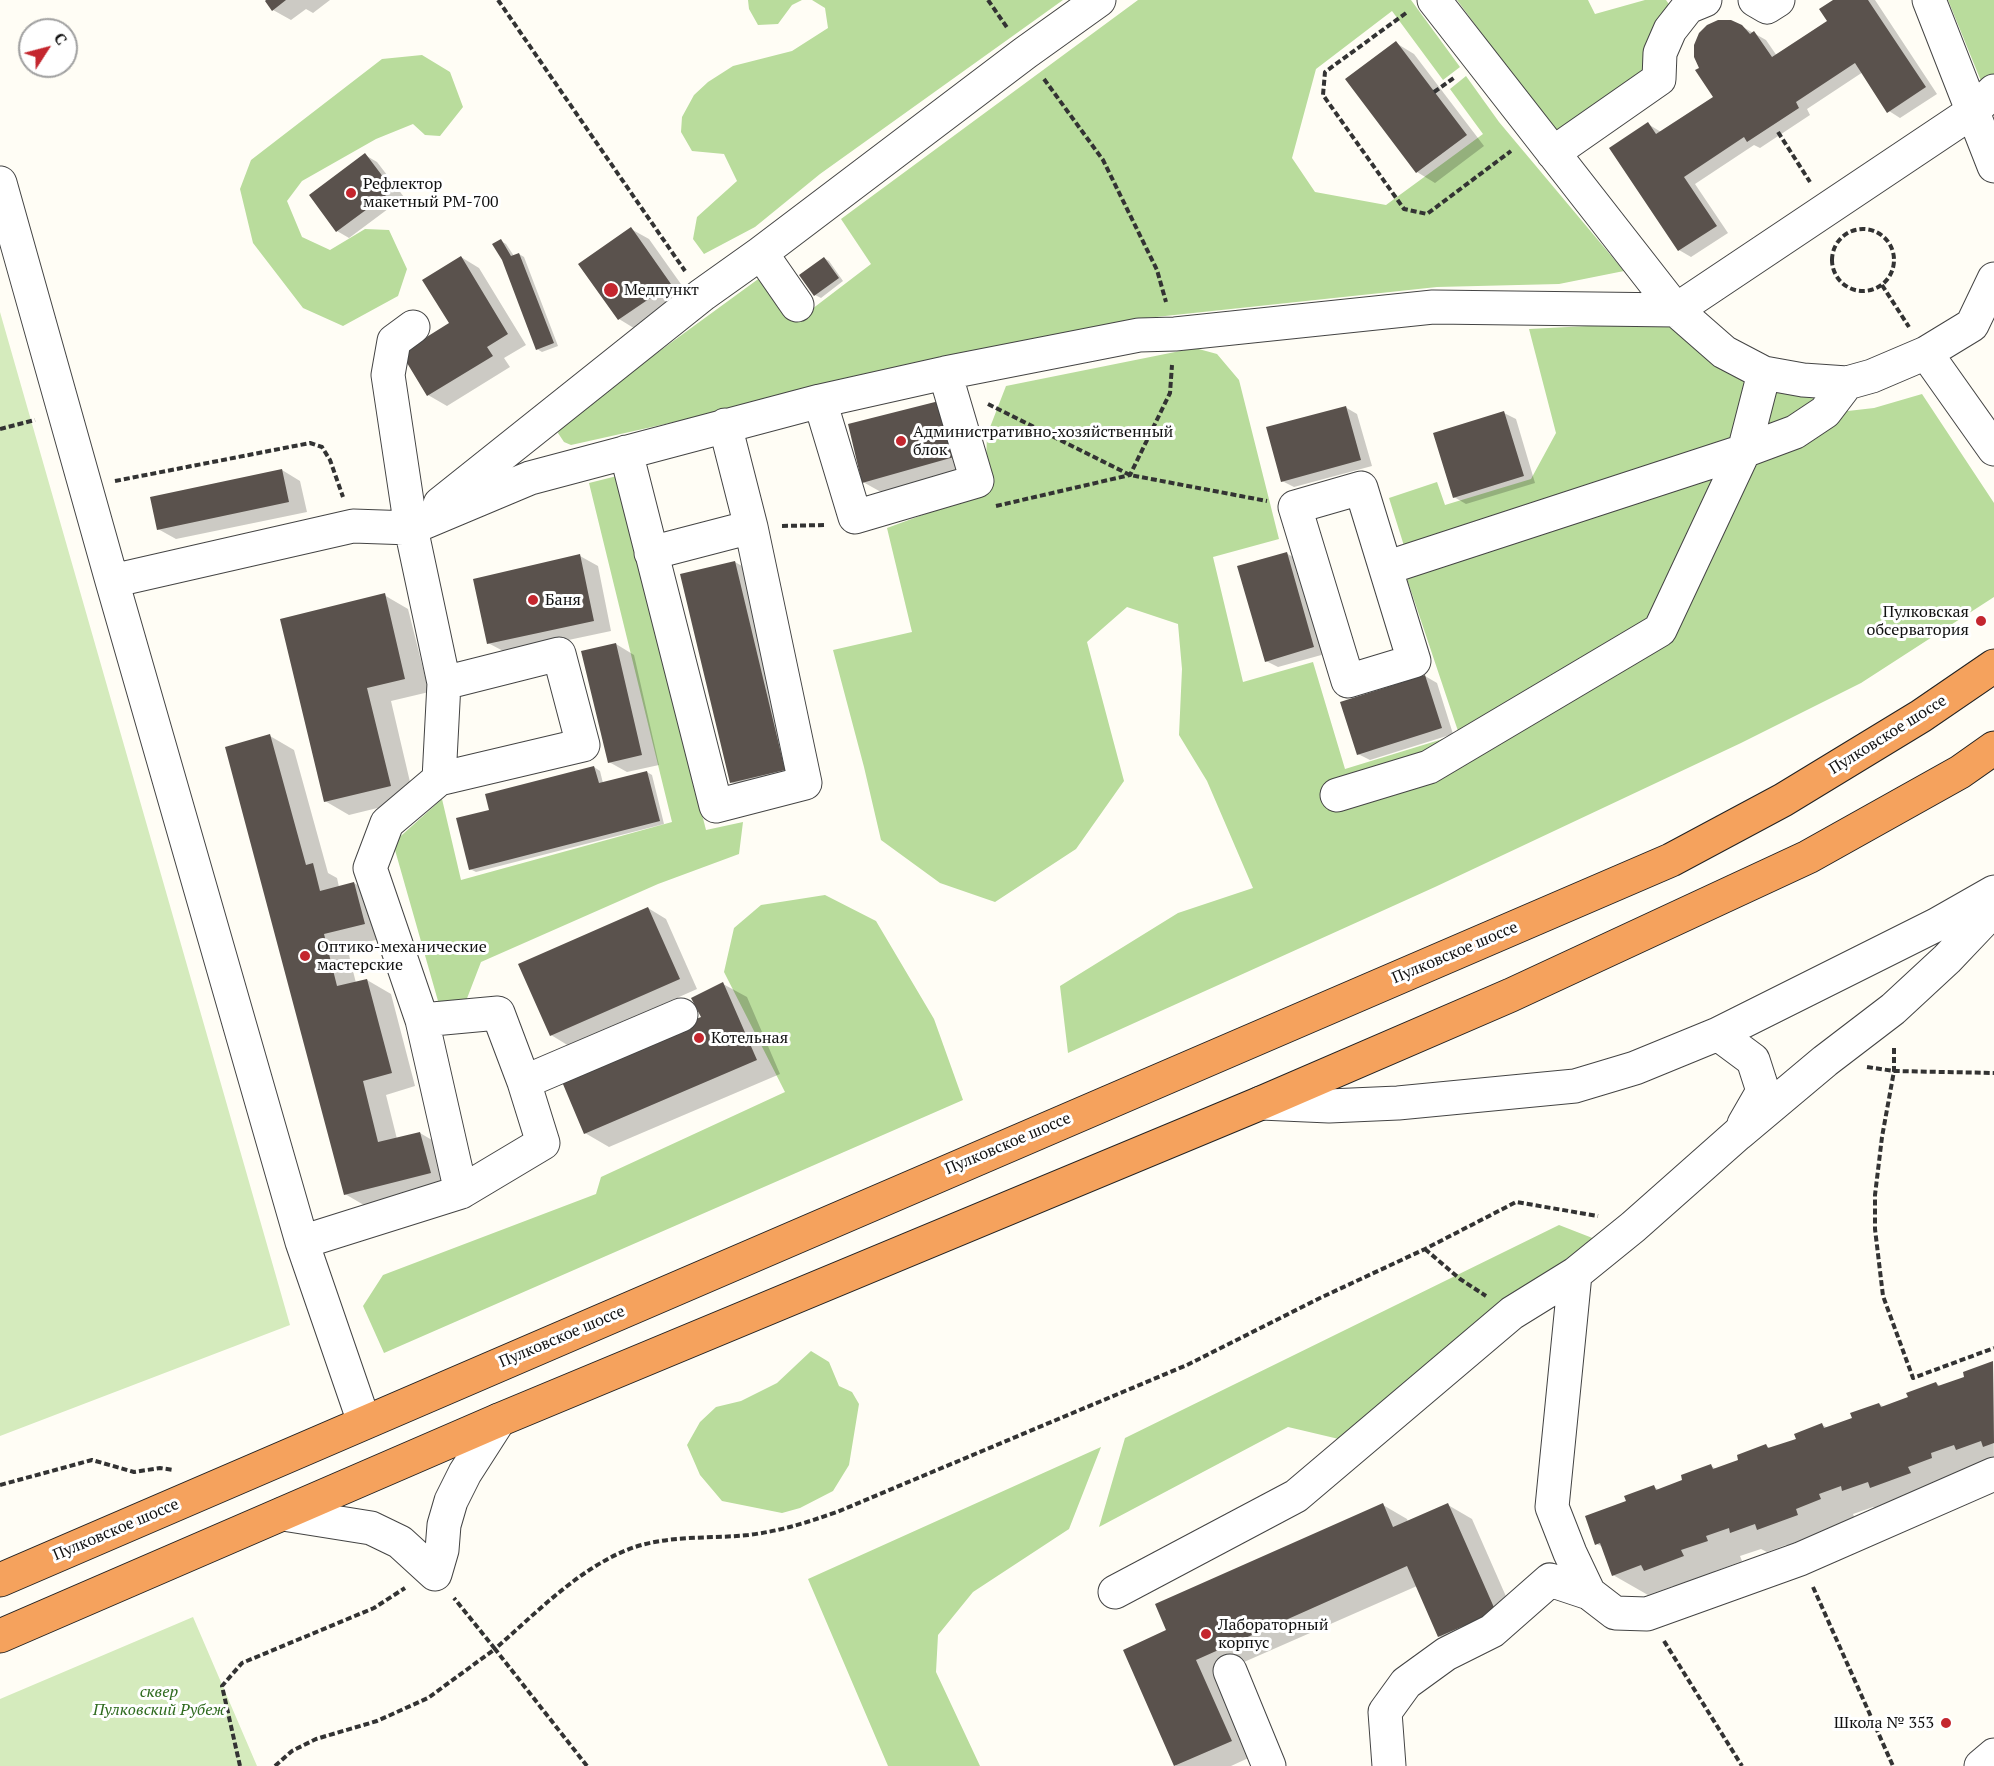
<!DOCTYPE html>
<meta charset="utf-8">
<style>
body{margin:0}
#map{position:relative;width:1994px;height:1766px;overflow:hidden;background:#fffdf5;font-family:"PT Serif",serif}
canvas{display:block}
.north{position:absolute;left:18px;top:18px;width:60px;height:60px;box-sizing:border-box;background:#fff;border:2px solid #a0a0a0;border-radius:50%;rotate:54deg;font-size:16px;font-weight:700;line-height:24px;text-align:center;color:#111}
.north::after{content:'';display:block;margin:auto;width:21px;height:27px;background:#c4262e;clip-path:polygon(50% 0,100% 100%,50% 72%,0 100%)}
</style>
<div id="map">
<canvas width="1994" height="1766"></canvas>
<div class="north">С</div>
</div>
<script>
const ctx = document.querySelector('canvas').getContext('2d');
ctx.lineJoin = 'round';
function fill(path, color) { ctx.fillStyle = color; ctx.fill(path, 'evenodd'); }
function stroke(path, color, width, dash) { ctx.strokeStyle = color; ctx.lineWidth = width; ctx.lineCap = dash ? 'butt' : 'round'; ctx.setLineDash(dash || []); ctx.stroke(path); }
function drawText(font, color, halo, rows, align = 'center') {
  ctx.font = font + ' "PT Serif",serif'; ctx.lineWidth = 6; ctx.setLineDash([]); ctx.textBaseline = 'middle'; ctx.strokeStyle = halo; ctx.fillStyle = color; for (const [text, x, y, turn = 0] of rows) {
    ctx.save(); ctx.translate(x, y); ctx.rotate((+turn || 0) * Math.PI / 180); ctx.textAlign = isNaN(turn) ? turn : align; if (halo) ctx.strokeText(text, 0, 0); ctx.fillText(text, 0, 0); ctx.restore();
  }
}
const green = new Path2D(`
 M 0,312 L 290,1325 L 0,1436 Z
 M 193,1617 L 257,1766 L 0,1766 L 0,1699 Z`);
const forest = new Path2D(`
 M 748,0 L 802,0 L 792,5 L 778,24 L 758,25 L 749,9 Z
 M 812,0 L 1063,0 L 820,174 L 755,227 L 704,254 L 693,239 L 697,217 L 737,181 L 724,154 L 692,151 L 681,132 L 682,117 L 694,95 L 708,82 L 733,66 L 792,51 L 828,28 L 825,8 Z
 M 1138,0 L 1411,0 L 1460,67 L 1443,80 L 1392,11 L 1316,69 L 1292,158 L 1315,192 L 1386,205 L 1483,134 L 1450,89 L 1466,76 L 1499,122 L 1624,271 L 1559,284 L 1437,287 L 1137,319 L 571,445 L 564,442 L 558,433 L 561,423 L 761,277 L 795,322 L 871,264 L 841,219 Z
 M 1457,0 L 1588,0 L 1595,14 L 1645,0 L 1666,0 L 1673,10 L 1644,76 L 1558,137 Z
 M 1948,0 L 1994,0 L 1994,113 Z
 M 422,55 L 450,72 L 463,107 L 440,136 L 425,135 L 413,124 L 376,139 L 302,181 L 287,201 L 302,237 L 330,250 L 365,229 L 389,230 L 407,269 L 398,296 L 343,326 L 303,308 L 253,243 L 240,189 L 251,160 L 382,59 Z
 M 1666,322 L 1690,344 L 1742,380 L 1821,397 L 1788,426 L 1405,549 L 1389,498 L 1437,482 L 1445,505 L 1531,479 L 1556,433 L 1529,329 Z
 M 1195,348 L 1217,354 L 1239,380 L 1279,539 L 1213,557 L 1243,682 L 1313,662 L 1345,769 L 1459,734 L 1406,576 L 1839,412 L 1874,408 L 1922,394 L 1994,503 L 1994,597 L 1861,683 L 1741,743 L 1435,887 L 1068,1053 L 1060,986 L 1178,913 L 1253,888 L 1207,781 L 1179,735 L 1182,669 L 1178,624 L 1127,607 L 1087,642 L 1124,781 L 1076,849 L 995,902 L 940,883 L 881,840 L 864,767 L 833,650 L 912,632 L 887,528 L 985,492 L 987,435 L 1006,386 Z
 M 617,476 L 706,830 L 743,822 L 739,854 L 658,884 L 481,962 L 466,1001 L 438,1001 L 393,843 L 442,799 L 461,880 L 672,822 L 589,483 Z
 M 825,895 L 876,921 L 934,1019 L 963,1100 L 384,1353 L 363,1306 L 383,1275 L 596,1194 L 601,1177 L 785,1092 L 724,972 L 734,928 L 761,905 Z
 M 1559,1225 L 1595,1239 L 1343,1440 L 1288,1427 L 1099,1527 L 1125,1438 Z
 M 811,1351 L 829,1362 L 839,1386 L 852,1392 L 859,1404 L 849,1465 L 833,1491 L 800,1508 L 782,1513 L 722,1501 L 700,1475 L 687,1445 L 700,1422 L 716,1407 L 741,1401 L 777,1383 Z
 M 1101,1447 L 1069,1529 L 973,1592 L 938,1635 L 936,1672 L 980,1766 L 888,1766 L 808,1579 Z`);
const shadow = new Path2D(`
 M 269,0 L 330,0 L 313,13 L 306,9 L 291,20 L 273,10 Z
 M 1836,0 L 1875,0 L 1937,94 L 1900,118 L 1889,111 L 1863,72 L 1807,109 L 1810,115 L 1760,148 L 1754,145 L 1695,184 L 1728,233 L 1691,257 L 1679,250 L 1648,124 L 1661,132 L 1715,97 L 1741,26 L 1766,40 L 1777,56 L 1829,21 Z
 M 1396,43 L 1414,54 L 1484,146 L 1435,183 L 1417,172 L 1348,80 Z
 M 365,155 L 377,162 L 404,197 L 349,238 L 337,231 Z
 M 631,229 L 649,239 L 688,294 L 637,330 L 619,319 L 580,264 Z
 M 501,241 L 506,244 L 514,256 L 519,254 L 524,257 L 558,346 L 542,352 L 537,349 L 503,260 Z
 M 461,257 L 479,268 L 526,345 L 504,358 L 510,367 L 447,406 L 428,395 L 403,353 L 451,324 Z
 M 824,258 L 829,261 L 843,281 L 821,298 L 815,295 Z
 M 938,403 L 972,467 L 881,492 L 863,482 Z
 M 1345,407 L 1357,414 L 1372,466 L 1294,487 L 1282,481 Z
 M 1504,413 L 1516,419 L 1535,483 L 1466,504 L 1454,497 Z
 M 282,470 L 300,481 L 307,512 L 176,539 L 158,529 Z
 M 1286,553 L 1298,560 L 1325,654 L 1278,667 L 1266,661 Z
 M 580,556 L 598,566 L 611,631 L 507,653 L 488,643 Z
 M 735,562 L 759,576 L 808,784 L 755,796 L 731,782 Z
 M 384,595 L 408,609 L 429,692 L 391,701 L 414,799 L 349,815 L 325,801 Z
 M 616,644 L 634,655 L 659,765 L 627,772 L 609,762 Z
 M 1425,676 L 1437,683 L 1453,734 L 1370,760 L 1358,754 Z
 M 270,736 L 294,750 L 328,873 L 337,878 L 339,887 L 354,883 L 378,897 L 388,937 L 347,947 L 356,983 L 367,980 L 391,994 L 415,1086 L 386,1095 L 397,1139 L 420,1133 L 444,1147 L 455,1186 L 369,1208 L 345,1194 Z
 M 594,767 L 600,771 L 603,783 L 647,772 L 652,775 L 664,824 L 476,872 L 470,869 L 491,811 Z
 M 648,908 L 666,919 L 697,989 L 569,1046 L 551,1035 Z
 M 723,984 L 747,997 L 780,1074 L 609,1147 L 585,1133 L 704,1018 Z
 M 1993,1362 L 1994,1468 L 1879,1511 L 1873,1507 L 1853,1514 L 1855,1519 L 1793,1549 L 1786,1545 L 1767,1552 L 1761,1549 L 1740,1556 L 1742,1561 L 1715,1571 L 1718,1576 L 1680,1591 L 1673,1586 L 1648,1595 L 1613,1575 L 1603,1547 L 1597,1544 L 1628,1502 L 1654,1487 L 1659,1490 L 1684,1481 L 1711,1466 L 1716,1469 L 1740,1461 L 1766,1446 L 1772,1449 L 1797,1439 L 1822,1425 L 1828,1428 L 1854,1419 L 1879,1404 L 1884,1407 L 1910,1398 L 1936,1383 L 1941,1387 L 1966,1377 Z
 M 1383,1505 L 1407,1519 L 1408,1522 L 1448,1505 L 1472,1519 L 1519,1626 L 1463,1650 L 1439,1636 L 1417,1586 L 1219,1673 L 1255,1755 L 1231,1766 L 1176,1766 L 1125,1650 L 1168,1631 Z`);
const building = new Path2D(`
 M 266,0 L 286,0 L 272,11 L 265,1 Z
 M 1833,0 L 1868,0 L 1926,87 L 1887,113 L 1855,63 L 1796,102 L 1799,108 L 1747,142 L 1744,137 L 1684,177 L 1717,226 L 1678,251 L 1609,148 L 1648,122 L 1656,134 L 1713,97 L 1695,70 L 1699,68 L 1694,57 L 1694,45 L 1699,33 L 1707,25 L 1718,20 L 1731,20 L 1742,25 L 1750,34 L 1754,31 L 1772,57 L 1827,21 L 1819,9 Z
 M 1396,41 L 1467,135 L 1416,173 L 1345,79 Z
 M 365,153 L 393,190 L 336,232 L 309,195 Z
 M 631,227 L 671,284 L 618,320 L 578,264 Z
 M 501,239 L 511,256 L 519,253 L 554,343 L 536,350 L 502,260 L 492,244 Z
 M 461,256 L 508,334 L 487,347 L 493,356 L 427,396 L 401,353 L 449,323 L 422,280 Z
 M 824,257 L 839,278 L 814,296 L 799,275 Z
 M 939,401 L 954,457 L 862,483 L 848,424 Z
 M 1346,406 L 1361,460 L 1281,482 L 1266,427 Z
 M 1504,411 L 1524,476 L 1453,498 L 1433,433 Z
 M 282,469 L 289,502 L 157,530 L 150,497 Z
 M 1287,552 L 1314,647 L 1265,662 L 1237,566 Z
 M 580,554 L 594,621 L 487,644 L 473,579 Z
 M 735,561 L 785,770 L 730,783 L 680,574 Z
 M 385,593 L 405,679 L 367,688 L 391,786 L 324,802 L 280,619 Z
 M 616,643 L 642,755 L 608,763 L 581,651 Z
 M 1425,675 L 1442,728 L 1357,755 L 1340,702 Z
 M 270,734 L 306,865 L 313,863 L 320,891 L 354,882 L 365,924 L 324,934 L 337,986 L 367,979 L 392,1073 L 363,1081 L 378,1142 L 420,1132 L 431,1173 L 344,1195 L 225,747 Z
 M 594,766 L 599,783 L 647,771 L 660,821 L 469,870 L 456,818 L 489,810 L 485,794 Z
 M 648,907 L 680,979 L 550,1036 L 518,964 Z
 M 723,982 L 757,1060 L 584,1134 L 560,1077 L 701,1017 L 691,998 Z
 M 1993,1361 L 1994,1443 L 1983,1447 L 1981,1441 L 1956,1450 L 1954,1445 L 1931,1453 L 1932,1458 L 1908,1467 L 1911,1473 L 1870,1488 L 1868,1482 L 1842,1491 L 1841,1486 L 1819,1494 L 1821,1499 L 1796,1509 L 1798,1515 L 1757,1530 L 1755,1524 L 1730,1533 L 1729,1528 L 1706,1536 L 1708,1541 L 1681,1550 L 1684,1556 L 1644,1571 L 1641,1565 L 1612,1576 L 1600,1543 L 1595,1545 L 1585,1516 L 1626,1501 L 1624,1496 L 1654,1485 L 1656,1490 L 1682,1480 L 1681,1475 L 1711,1464 L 1713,1469 L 1738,1460 L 1737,1455 L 1766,1444 L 1768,1448 L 1796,1439 L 1794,1434 L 1822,1423 L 1824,1428 L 1852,1418 L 1850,1413 L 1879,1403 L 1881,1407 L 1908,1397 L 1906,1393 L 1936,1382 L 1938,1386 L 1964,1377 L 1963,1372 Z
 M 1383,1503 L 1393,1527 L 1448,1503 L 1496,1612 L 1438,1637 L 1407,1566 L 1196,1660 L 1232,1741 L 1174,1766 L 1123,1650 L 1166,1630 L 1155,1604 Z`);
const path = new Path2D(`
 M 498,0 L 685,271
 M 988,0 L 1008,29
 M 1406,13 L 1325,72 L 1323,95 L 1404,209 L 1427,214 L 1511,151
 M 1044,79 L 1103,160 L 1157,270 L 1166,302
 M 1434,92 L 1455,77
 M 1778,132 L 1810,182
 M1832 260a31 31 0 1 1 62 0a31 31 0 1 1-62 0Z
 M 1882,285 L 1909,327
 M 988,404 L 1130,475 L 1267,501
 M 0,429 L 35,420
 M 115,481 L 310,443 L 322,447 L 330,460 L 343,497
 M 996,506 L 1130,475 L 1170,393 L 1172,365
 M 782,526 L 825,525
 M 1894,1048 L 1894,1071 L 1882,1137 L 1875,1195 L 1875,1229 L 1883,1296 L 1913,1378 L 1994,1348
 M 1867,1067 L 1894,1071 L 1994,1073
 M 1425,1249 L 1460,1279 L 1486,1296
 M 0,1485 L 92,1460 L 134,1472 L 160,1468 L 174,1470
 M 1813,1587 L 1893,1766
 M 1664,1641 L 1742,1766
 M 240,1766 L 222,1686 L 242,1663 L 374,1608 L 405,1588
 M 275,1766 L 292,1751 L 316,1739 L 377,1721 L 428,1698 L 495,1649 L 454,1598
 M 587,1766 L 495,1649 C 536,1613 582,1565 635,1547 C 671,1535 710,1539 748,1535 C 781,1531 805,1523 837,1512 L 1187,1365 L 1320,1298 L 1425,1249 L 1516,1202 L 1598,1216`);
const minor = new Path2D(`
 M 1434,0 L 1676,310 L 1724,352 L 1764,373 L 1803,380 L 1847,383 L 1872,376 L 1926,353 L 1972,325 L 1994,279
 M 1755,0 L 1767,7 L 1778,0
 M 1929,0 L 1994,166
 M 1553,153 L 1659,79 L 1660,53 L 1670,30 L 1688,7 L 1705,0
 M 0,183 L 112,581 L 302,1242 L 364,1422
 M 761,253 L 797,305
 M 1926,353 L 1994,449
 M 820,401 L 855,517 L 977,481 L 945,373
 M 626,452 L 716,806 L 805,783 L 751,527 L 725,425
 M 1361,488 L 1414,661 L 1348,681 L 1295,507 Z
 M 440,504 L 702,295 L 761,253 L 1025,53 L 1099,0
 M 651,553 L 751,527
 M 1386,568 L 1744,451 L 1795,432 L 1825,412 L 1847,383
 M 112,581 L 353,526 L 411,528 L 530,478 L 820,401 L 945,373 L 1139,335 L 1175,334 L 1433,307 L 1676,310 L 1972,112 L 1994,91
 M 439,779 L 583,745 L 559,654 L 444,683
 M 1337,795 L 1429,767 L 1660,630 L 1744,451 L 1764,373
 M 422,1020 L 498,1013 L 524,1082 L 681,1015
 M 1718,1034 L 1753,1060 L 1763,1091 L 1744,1124
 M 1261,1103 L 1329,1106 L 1398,1103 L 1575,1086 L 1635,1068 L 1718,1034 L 1936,925 L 1994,892
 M 461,1192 L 543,1143 L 524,1082
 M 302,1242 L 461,1192 L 422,1020 L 370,868 L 387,823 L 439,779 L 444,683 L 411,528 L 388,375 L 394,341 L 413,327
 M 1575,1274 L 1552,1507 L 1570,1553 L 1589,1593 L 1615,1613 L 1647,1614 L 1800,1559 L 1994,1474
 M 283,1514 L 371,1528 L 400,1542 L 435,1574 L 442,1550 L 444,1525 L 451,1501 L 465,1473 L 499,1420
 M 1115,1592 L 1296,1496 L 1512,1313 L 1575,1274 L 1633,1227 L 1738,1134 L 1825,1061 L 1893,1009 L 1947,959 L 1983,921 L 1994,904
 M 1230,1671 L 1269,1766
 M 1389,1766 L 1385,1712 L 1406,1683 L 1446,1654 L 1492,1631 L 1550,1580 L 1589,1593
 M 1981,1766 L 1994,1755`);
const highway = new Path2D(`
 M 0,1580 L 1671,860 L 1783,800 L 1921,716 L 1994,666
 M 0,1636 L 499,1420 L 1261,1103 L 1511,995 L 1808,857 L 1960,772 L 1994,748`);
const markers = [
 [351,193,6,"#c4262e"],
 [611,290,8,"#c4262e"],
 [901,441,6,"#c4262e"],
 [533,600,6,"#c4262e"],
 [1981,621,6,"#c4262e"],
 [305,956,6,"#c4262e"],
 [699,1038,6,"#c4262e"],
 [1206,1634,6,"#c4262e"],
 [1946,1723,6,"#c4262e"]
];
const poiNames = [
 ["Рефлектор",363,184],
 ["макетный РМ-700",363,202],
 ["Медпункт",624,290],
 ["Административно-хозяйственный",913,432],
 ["блок",913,450],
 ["Баня",545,600],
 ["Пулковская",1969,612,"right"],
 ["обсерватория",1969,630,"right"],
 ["Оптико-механические",317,947],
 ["мастерские",317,965],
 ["Котельная",711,1038],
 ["Лабораторный",1218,1625],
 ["корпус",1218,1643],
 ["Школа № 353",1934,1723,"right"]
];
const streetNames = [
 ["Пулковское шоссе",1888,735,-32],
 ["Пулковское шоссе",1455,953,-23],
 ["Пулковское шоссе",1008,1144,-23],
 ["Пулковское шоссе",562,1337,-23],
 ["Пулковское шоссе",116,1530,-23]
];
const parkNames = [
 ["сквер",159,1692],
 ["Пулковский Рубеж",159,1710]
];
fill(green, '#d5ebbd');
fill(forest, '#b9dc9c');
fill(shadow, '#0003');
fill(building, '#5a524d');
stroke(minor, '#444', 35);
stroke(highway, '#222', 35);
stroke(path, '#333', 4, [6, 3]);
stroke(minor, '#fff', 33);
stroke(highway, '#f5a25d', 33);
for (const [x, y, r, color] of markers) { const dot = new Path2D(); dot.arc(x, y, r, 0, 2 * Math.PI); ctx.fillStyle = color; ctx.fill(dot); stroke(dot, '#fff', 2); }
drawText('16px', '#111', '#fff', poiNames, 'left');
drawText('16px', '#111', '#fff', streetNames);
drawText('italic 16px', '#2f6b1f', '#fff', parkNames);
</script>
